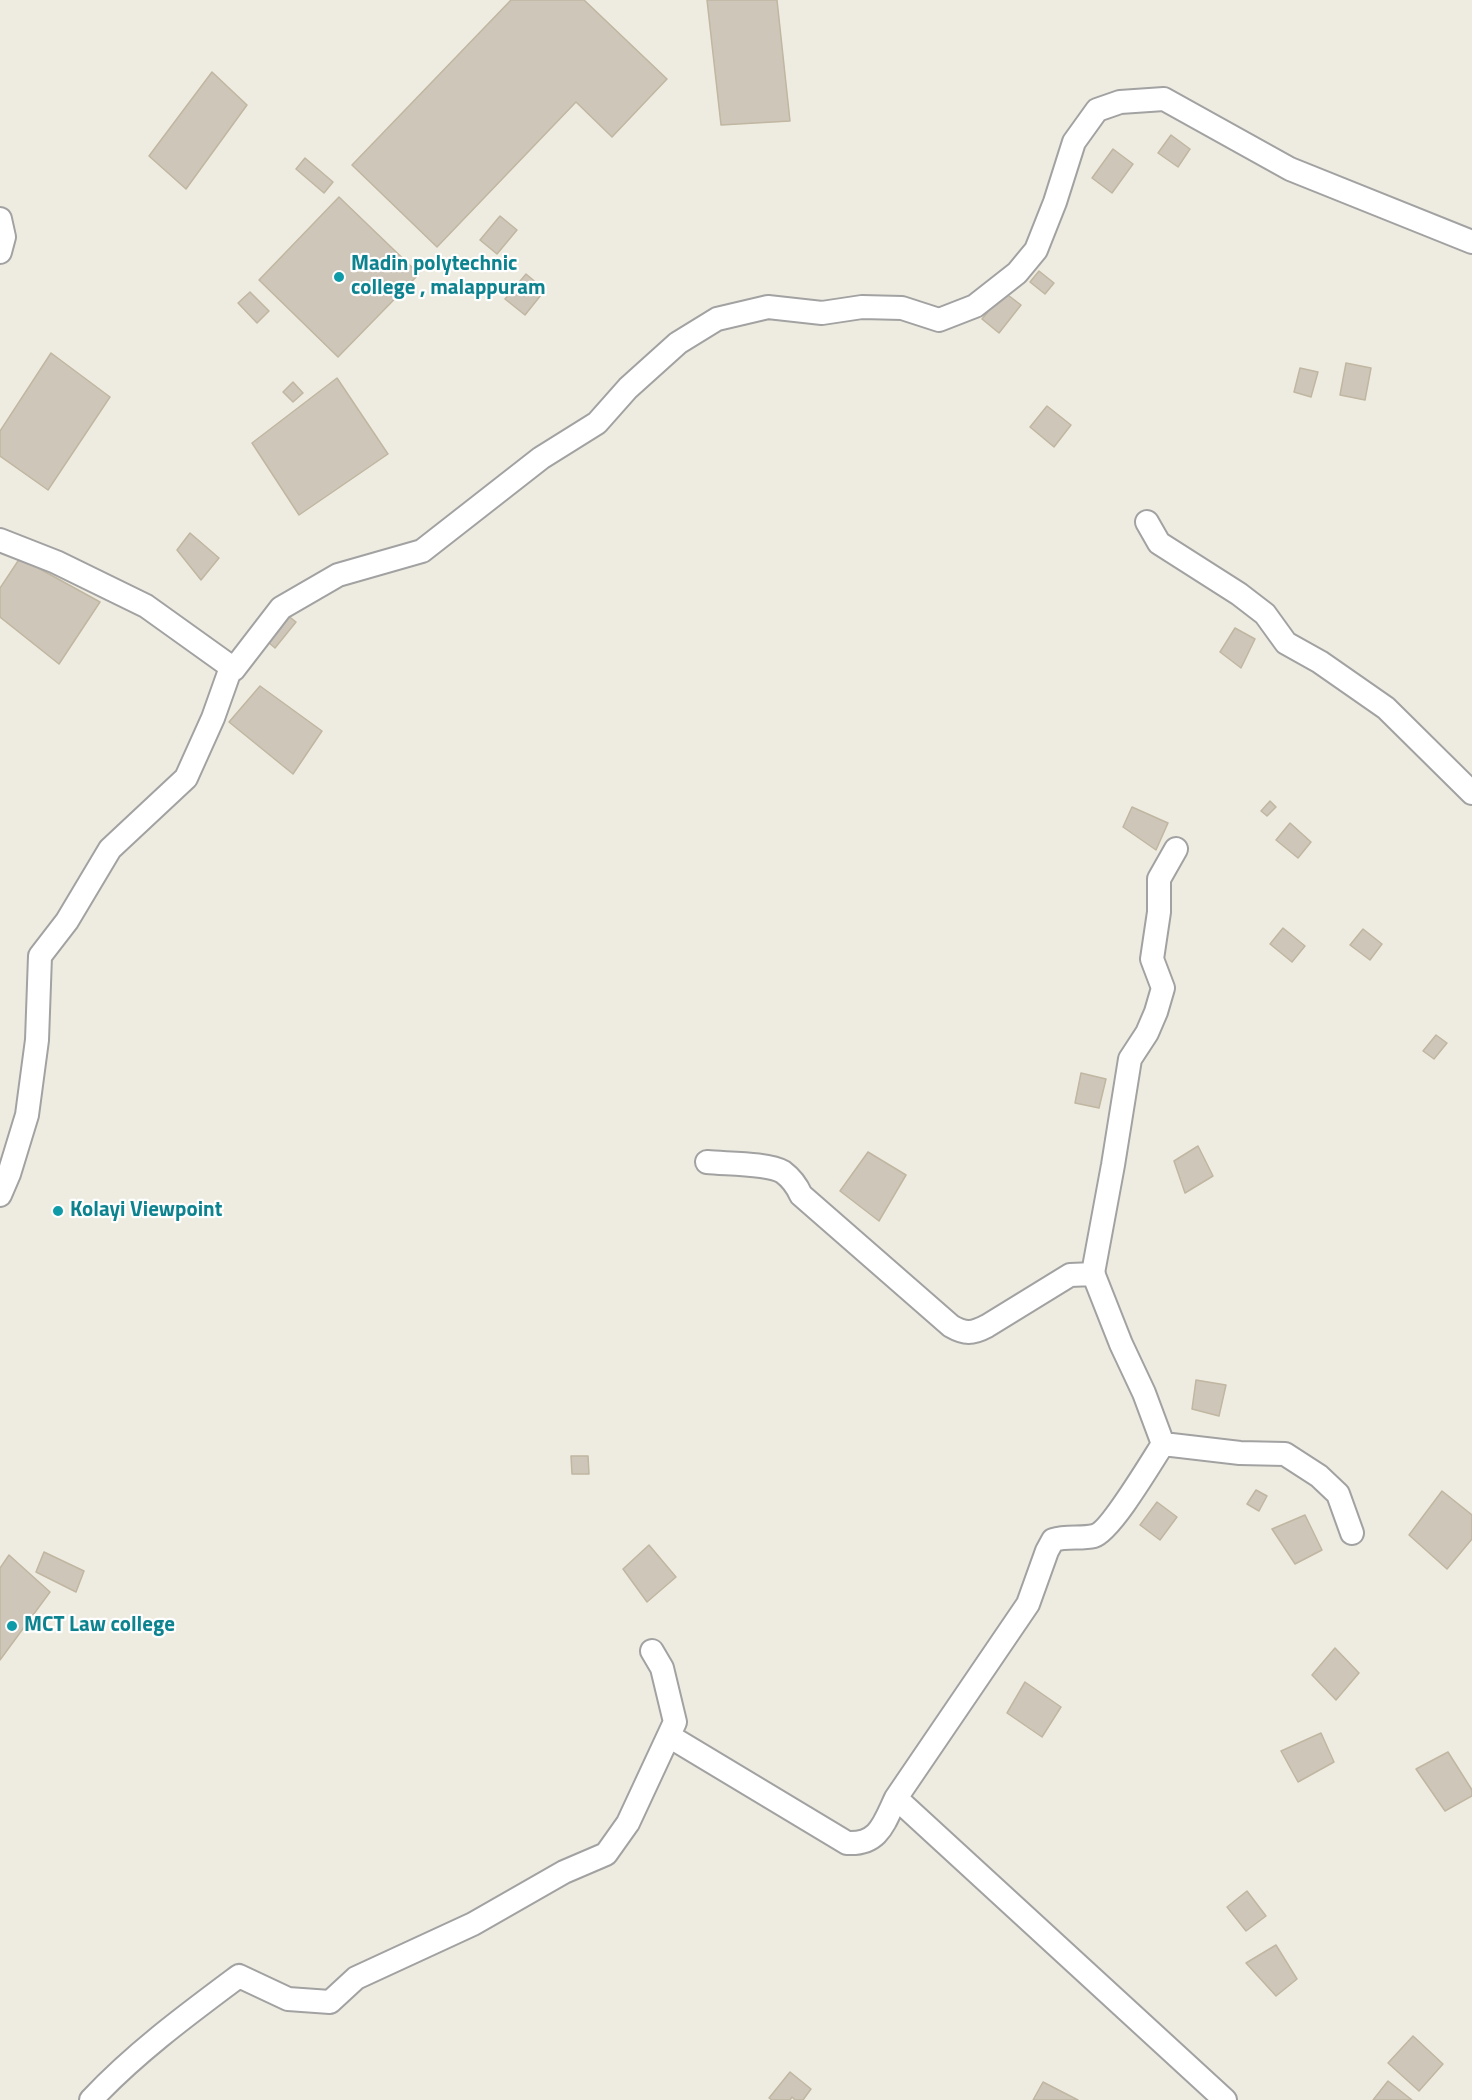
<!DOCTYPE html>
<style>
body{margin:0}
canvas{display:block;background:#eeece0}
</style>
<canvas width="1472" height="2100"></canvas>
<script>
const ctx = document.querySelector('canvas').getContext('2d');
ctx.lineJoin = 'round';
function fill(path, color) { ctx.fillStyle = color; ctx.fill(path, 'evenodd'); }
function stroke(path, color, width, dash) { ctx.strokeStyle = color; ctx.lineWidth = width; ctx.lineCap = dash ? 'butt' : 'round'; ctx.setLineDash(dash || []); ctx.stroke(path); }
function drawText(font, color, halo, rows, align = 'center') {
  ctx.font = font + ' "Titillium Web",sans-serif'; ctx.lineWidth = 4.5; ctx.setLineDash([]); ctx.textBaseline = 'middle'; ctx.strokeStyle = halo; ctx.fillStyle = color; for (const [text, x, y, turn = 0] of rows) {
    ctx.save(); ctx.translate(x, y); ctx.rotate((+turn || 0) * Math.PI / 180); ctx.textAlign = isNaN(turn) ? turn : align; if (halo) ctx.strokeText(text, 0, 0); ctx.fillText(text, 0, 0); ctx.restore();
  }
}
const building = new Path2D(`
 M 511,0 L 584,0 L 667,79 L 612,137 L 576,102 L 437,247 L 352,165 Z
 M 707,0 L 777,0 L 790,121 L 721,125 Z
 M 212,72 L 247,105 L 186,189 L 149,156 Z
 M 1171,135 L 1190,149 L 1178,167 L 1158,153 Z
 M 1113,149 L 1133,164 L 1112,193 L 1092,178 Z
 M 305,158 L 333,182 L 324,193 L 296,169 Z
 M 339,197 L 419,274 L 338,357 L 259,280 Z
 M 500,216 L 517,230 L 497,254 L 480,240 Z
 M 1039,271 L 1054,283 L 1045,294 L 1030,282 Z
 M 526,274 L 545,290 L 525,315 L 505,299 Z
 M 250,292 L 269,311 L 257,323 L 238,303 Z
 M 1004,292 L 1021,305 L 999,333 L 982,319 Z
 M 51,353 L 110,397 L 48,490 L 0,456 L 0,431 Z
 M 1346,363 L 1371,368 L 1365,400 L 1340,395 Z
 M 1300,368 L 1318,372 L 1311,397 L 1294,392 Z
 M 337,378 L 388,454 L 299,515 L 252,443 Z
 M 293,382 L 303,393 L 293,402 L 283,392 Z
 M 1047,406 L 1071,425 L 1054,447 L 1030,427 Z
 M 190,533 L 219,558 L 201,580 L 177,550 Z
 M 20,558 L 100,602 L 59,664 L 0,617 L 0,588 Z
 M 282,611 L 296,622 L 275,648 L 262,637 Z
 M 1235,628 L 1255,639 L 1241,668 L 1220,652 Z
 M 260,686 L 322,731 L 293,774 L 229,722 Z
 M 1270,801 L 1276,807 L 1267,816 L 1261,811 Z
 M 1132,807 L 1168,823 L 1156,850 L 1123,827 Z
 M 1290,823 L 1311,842 L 1298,858 L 1276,840 Z
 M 1283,928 L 1305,946 L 1292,962 L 1270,944 Z
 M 1363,929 L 1382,944 L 1370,960 L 1350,945 Z
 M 1436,1035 L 1447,1043 L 1434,1059 L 1423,1051 Z
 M 1081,1073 L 1106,1079 L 1099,1108 L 1075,1103 Z
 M 1198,1146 L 1213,1176 L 1185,1193 L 1174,1161 Z
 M 868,1152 L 906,1175 L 879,1221 L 840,1191 Z
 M 1196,1380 L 1226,1385 L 1219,1416 L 1192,1409 Z
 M 571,1456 L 588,1456 L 589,1474 L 572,1474 Z
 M 1256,1490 L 1267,1496 L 1259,1511 L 1247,1504 Z
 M 1442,1491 L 1472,1515 L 1472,1539 L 1447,1569 L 1409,1535 Z
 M 1157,1502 L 1177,1517 L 1160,1540 L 1140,1525 Z
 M 1305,1515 L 1322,1550 L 1295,1564 L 1272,1529 Z
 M 649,1545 L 676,1577 L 647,1602 L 623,1569 Z
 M 44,1552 L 84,1571 L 76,1592 L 36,1572 Z
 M 9,1555 L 50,1592 L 0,1660 L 0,1568 Z
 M 1335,1648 L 1359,1673 L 1336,1700 L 1312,1675 Z
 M 1025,1682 L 1061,1707 L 1042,1737 L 1007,1713 Z
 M 1321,1733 L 1334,1762 L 1298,1782 L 1281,1751 Z
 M 1448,1752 L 1472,1790 L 1472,1796 L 1445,1811 L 1416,1769 Z
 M 1247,1891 L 1266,1916 L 1246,1931 L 1227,1907 Z
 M 1276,1945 L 1297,1979 L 1276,1996 L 1246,1963 Z
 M 1413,2036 L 1443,2064 L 1419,2091 L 1388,2063 Z
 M 790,2072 L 811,2089 L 803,2100 L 795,2100 L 792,2097 L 790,2100 L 772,2100 L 769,2098 Z
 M 1388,2081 L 1412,2100 L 1373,2100 Z
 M 1043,2082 L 1078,2100 L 1033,2100 Z`);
const minor = new Path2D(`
 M 0,219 L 4,237 L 0,252
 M 1147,522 L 1159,543 L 1239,594 L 1265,614 L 1286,643 L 1320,662 L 1386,708 L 1472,793
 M 0,540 L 56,562 L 146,606 L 234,669
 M 1176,849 L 1159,879 L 1159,912 L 1152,959 L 1163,988 L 1156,1012 L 1147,1033 L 1130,1059 L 1113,1165 L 1093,1273 L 1121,1344 L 1144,1393 L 1163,1444 L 1240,1453 L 1285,1454 L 1319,1476 L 1338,1494 L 1352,1533
 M 707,1162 C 726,1164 768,1163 783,1172 C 791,1178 797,1186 801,1195 L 951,1326 C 965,1334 972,1334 987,1326 L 1070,1275 L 1094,1274
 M 0,1195 L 9,1174 L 27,1115 L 37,1040 L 40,956 L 67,921 L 110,849 L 186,778 L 213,718 L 229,673 L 234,669 L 281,608 L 338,575 L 422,551 L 541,458 L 597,423 L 628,388 L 678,343 L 717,319 L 768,307 L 822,313 L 862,307 L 902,308 L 939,320 L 975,306 L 1017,273 L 1036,250 L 1055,202 L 1074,142 L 1097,110 L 1120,102 L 1164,99 L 1290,169 L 1472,242
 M 669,1736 L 847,1843 C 879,1845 884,1823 896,1798 L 1028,1604 L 1047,1551 L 1053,1540 C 1067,1536 1081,1539 1094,1536 C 1110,1532 1152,1461 1163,1444
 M 896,1798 L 1225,2100
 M 91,2100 C 135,2053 188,2014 239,1976 L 288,1999 L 330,2002 L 356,1978 L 473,1924 L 564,1872 L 606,1854 L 628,1823 L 675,1722 L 662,1668 L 652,1651`);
const markers = [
 [339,277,6,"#0f9aa8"],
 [58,1211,6,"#0f9aa8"],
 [12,1626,6,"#0f9aa8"]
];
const cultureNames = [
 ["Madin polytechnic",351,265],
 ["college , malappuram",351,289],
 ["Kolayi Viewpoint",70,1211],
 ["MCT Law college",24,1626]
];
fill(building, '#cec6b9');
stroke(building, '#c0b6a1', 1.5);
stroke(minor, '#a2a2a2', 26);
stroke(minor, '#fff', 22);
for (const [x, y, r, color] of markers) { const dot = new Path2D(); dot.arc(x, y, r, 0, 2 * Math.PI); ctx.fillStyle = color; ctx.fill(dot); stroke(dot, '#fff', 2); }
drawText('bold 21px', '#0d838f', '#fff', cultureNames, 'left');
</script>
